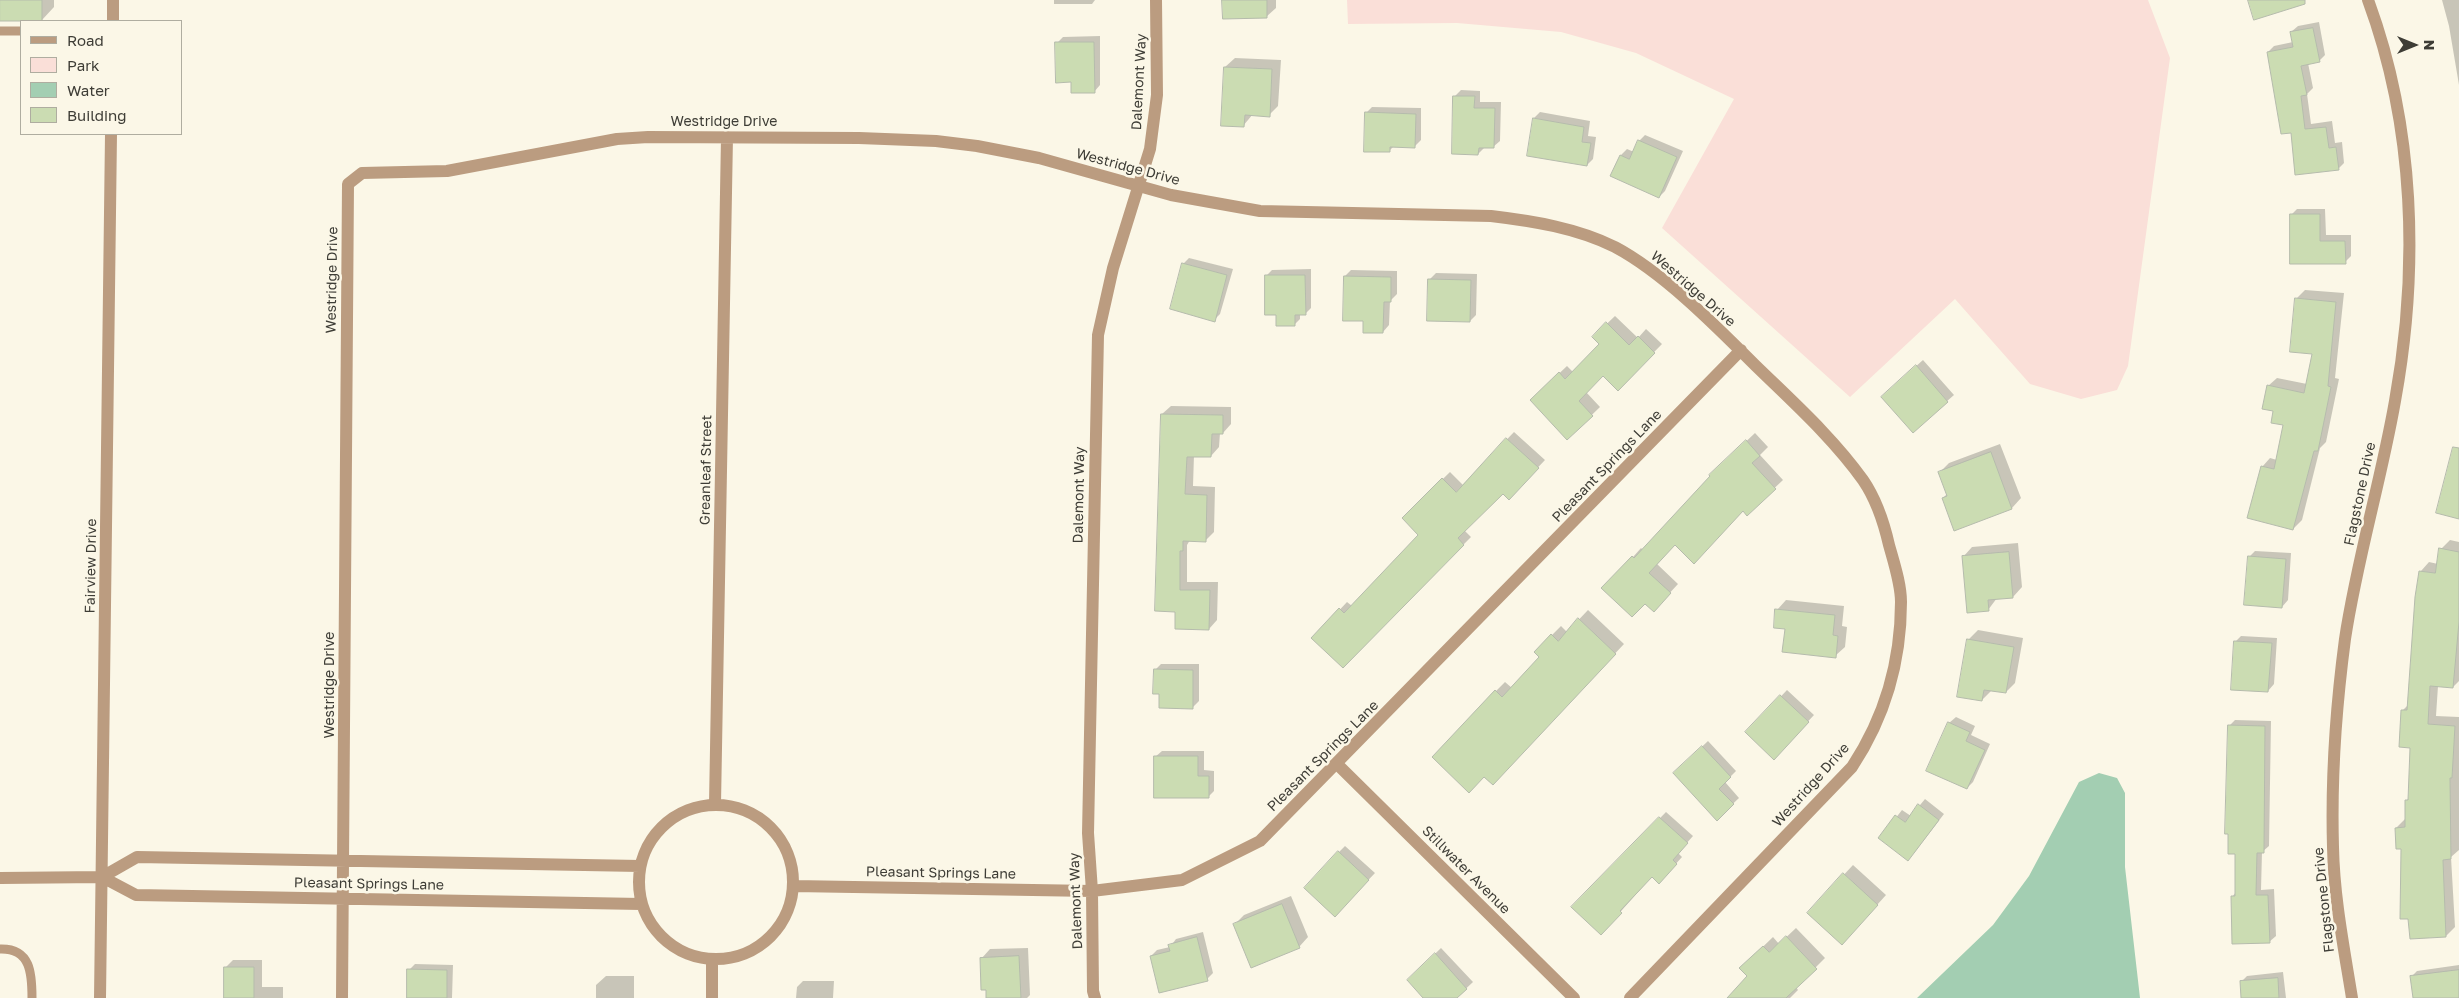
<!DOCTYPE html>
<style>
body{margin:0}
#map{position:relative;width:2459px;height:998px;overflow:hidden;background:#fbf7e7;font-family:"Golos Text",sans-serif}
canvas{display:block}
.legend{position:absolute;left:20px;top:20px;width:162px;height:115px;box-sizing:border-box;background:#fbf7e7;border:1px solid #afada0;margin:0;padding:6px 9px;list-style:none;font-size:15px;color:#3e3d36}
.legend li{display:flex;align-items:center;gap:10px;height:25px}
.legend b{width:25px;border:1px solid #afada0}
.north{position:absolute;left:2389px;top:20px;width:50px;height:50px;-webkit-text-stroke:4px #fbf7e7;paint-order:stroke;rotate:90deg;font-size:14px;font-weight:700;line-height:20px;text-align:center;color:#3e3d36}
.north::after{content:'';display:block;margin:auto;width:18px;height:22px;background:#3e3d36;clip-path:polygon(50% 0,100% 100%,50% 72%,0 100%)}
</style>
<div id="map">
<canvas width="2459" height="998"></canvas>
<ul class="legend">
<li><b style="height:6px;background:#bb9c80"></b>Road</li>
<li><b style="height:14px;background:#fadfd8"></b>Park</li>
<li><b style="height:14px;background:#a3ceb2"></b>Water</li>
<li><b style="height:14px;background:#cbdcb2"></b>Building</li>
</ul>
<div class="north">N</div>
</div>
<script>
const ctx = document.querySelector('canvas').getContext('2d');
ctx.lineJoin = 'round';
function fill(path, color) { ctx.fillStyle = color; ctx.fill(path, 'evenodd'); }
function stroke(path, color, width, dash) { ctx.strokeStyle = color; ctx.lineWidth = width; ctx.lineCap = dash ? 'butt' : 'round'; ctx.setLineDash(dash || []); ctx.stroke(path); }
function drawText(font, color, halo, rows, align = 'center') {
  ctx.font = font + ' "Golos Text",sans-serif'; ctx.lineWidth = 5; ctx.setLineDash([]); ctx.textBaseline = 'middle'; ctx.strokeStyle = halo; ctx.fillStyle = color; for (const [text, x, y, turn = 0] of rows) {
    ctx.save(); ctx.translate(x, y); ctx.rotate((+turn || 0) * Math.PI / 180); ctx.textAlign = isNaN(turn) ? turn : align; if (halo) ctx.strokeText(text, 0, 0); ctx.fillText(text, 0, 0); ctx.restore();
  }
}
const green = new Path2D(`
 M 1347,0 L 2148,0 L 2170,58 L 2128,366 L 2117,390 L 2081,399 L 2030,384 L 1955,299 L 1850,397 L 1662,228 L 1734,99 L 1636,53 L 1561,32 L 1457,23 L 1348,24 Z`);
const water = new Path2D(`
 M 2099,773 L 2117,778 L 2125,793 L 2125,867 L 2140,998 L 1917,998 L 1993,925 L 2029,876 L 2079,782 Z`);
const shadow = new Path2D(`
 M 0,0 L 54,0 L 54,7 L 42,20 L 0,20 Z
 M 1054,0 L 1095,0 L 1092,4 L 1054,4 Z
 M 1224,0 L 1276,0 L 1276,8 L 1266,17 Z
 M 2442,0 L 2459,0 L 2459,85 L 2449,26 Z
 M 2319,22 L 2325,55 L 2319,61 L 2308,63 L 2313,88 L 2307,94 L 2311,124 L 2332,121 L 2335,143 L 2342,142 L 2344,163 L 2338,169 L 2292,132 L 2268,52 L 2274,46 L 2293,42 L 2291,32 L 2298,26 Z
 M 1100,36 L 1100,85 L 1094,92 L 1057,43 L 1063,37 Z
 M 1235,58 L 1281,60 L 1278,106 L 1269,115 L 1253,114 L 1243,126 L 1225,67 Z
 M 1461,90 L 1480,91 L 1480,102 L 1501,102 L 1500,141 L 1493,147 L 1484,148 L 1478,154 L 1455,96 Z
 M 1372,107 L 1421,108 L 1421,140 L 1415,146 L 1394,146 L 1389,151 L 1366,113 Z
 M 1540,112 L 1590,121 L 1588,136 L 1596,137 L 1593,159 L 1587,165 L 1534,118 Z
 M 1645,135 L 1683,151 L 1665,191 L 1659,197 L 1621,155 L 1627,149 L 1634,152 L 1639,141 Z
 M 2297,209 L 2325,209 L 2326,235 L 2351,235 L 2351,256 L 2345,262 L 2292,263 L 2291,215 Z
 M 1189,258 L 1233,269 L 1220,314 L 1214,320 L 1183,264 Z
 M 1311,269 L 1311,308 L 1305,314 L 1300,314 L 1300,319 L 1294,325 L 1277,313 L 1266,276 L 1272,270 Z
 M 1351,270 L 1397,271 L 1397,294 L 1390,301 L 1389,325 L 1383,332 L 1364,320 L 1345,276 Z
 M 1436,273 L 1477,274 L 1476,315 L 1470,321 L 1430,279 Z
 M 2305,290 L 2344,293 L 2335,378 L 2339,379 L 2326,442 L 2320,448 L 2302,520 L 2293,529 L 2262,467 L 2270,458 L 2277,460 L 2284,424 L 2274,410 L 2268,386 L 2277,378 L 2307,384 L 2314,353 L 2291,351 L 2297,298 Z
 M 1615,316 L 1638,338 L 1646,329 L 1662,344 L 1618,389 L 1603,375 L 1586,392 L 1600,407 L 1567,439 L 1531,400 L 1567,366 L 1574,373 L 1601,344 L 1593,337 Z
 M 1923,360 L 1954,395 L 1913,431 L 1888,391 Z
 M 1171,406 L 1231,407 L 1231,424 L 1223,433 L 1220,433 L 1219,447 L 1211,456 L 1194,455 L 1193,486 L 1215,487 L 1214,532 L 1206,540 L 1190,540 L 1187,545 L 1187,582 L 1218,582 L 1217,620 L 1209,629 L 1176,628 L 1162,414 Z
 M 1514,432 L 1545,460 L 1509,498 L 1503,492 L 1464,530 L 1471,537 L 1343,666 L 1313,638 L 1347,602 L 1352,606 L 1420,535 L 1403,518 L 1450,472 L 1463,485 Z
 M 1755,433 L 1768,447 L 1760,455 L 1783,480 L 1747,514 L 1743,510 L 1675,544 L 1657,564 L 1678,584 L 1654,610 L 1633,557 L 1641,548 L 1643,550 L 1719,467 Z
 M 2000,444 L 2021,498 L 2012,508 L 1954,529 L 1943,498 L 1947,494 L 1939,473 L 1949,463 Z
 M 2450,540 L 2459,542 L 2459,681 L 2453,687 L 2438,686 L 2436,716 L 2459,717 L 2459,850 L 2451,857 L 2455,927 L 2446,936 L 2402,847 L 2396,828 L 2405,819 L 2406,801 L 2409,798 L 2411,746 L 2402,711 L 2409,704 L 2421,571 L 2429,562 L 2438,564 L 2441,549 Z
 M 2018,543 L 2022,587 L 2013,597 L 1997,598 L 1988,610 L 1963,557 L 1972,547 Z
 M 2255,551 L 2291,553 L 2288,600 L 2282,607 L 2249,557 Z
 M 1786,600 L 1844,606 L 1842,626 L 1847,627 L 1845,647 L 1835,656 L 1786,628 L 1777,610 Z
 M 1588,610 L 1624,644 L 1502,774 L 1496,691 L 1505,682 L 1512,688 L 1541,657 L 1552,635 L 1561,626 L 1567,632 Z
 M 1978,630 L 2023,638 L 2015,683 L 2006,692 L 1991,691 L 1982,700 L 1968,640 Z
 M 2241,636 L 2277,638 L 2274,684 L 2268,691 L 2235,642 Z
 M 1161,664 L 1199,664 L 1199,701 L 1193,707 L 1155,670 Z
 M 1787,690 L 1814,715 L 1774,758 L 1747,732 Z
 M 1956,717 L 1975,726 L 1971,735 L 1990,744 L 1973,782 L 1967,788 L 1949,723 Z
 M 2235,720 L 2271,721 L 2269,846 L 2262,852 L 2261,890 L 2274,889 L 2276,936 L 2269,942 L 2232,897 L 2236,892 L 2236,853 L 2229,726 Z
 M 1708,741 L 1736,771 L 1725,782 L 1739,798 L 1717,819 L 1674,773 Z
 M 1162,751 L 1204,751 L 1204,770 L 1214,771 L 1214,791 L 1208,797 L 1155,757 Z
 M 1925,799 L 1944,814 L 1914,853 L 1880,838 L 1902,810 L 1911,816 Z
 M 1666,812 L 1693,836 L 1678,853 L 1682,857 L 1665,876 L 1652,876 L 1601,934 L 1573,907 Z
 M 1345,846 L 1375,873 L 1335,915 L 1339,852 Z
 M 1853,865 L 1886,895 L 1851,934 L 1808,913 Z
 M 1291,896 L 1308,937 L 1299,947 L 1234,925 L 1244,915 Z
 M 1796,928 L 1825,958 L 1796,987 L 1798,990 L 1790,998 L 1728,998 L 1748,976 L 1741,968 L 1773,937 L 1779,944 Z
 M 1203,932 L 1213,973 L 1207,979 L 1151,956 L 1157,950 L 1170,947 L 1176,939 Z
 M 1028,948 L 1030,995 L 1027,998 L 988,998 L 981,959 L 990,949 Z
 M 1441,948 L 1473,982 L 1456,998 L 1426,998 L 1408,980 Z
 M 233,960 L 262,960 L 262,987 L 283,987 L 283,998 L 225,998 L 225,968 Z
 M 415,964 L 453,965 L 452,998 L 408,998 L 409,970 Z
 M 2459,965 L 2459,998 L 2414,998 L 2411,977 L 2417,971 Z
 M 2283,972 L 2286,998 L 2243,998 L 2241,982 L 2247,976 Z
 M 606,976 L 634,976 L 634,998 L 596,998 L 596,985 Z
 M 803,981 L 834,981 L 833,998 L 796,998 L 797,987 Z`);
const building = new Path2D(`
 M 0,0 L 42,0 L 42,21 L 0,21 Z
 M 1222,0 L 1267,0 L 1267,18 L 1223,19 Z
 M 2248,0 L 2305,0 L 2305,4 L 2254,20 Z
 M 2313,28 L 2320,62 L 2301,66 L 2307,95 L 2301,96 L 2305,129 L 2326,127 L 2329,148 L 2336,147 L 2339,170 L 2295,175 L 2291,133 L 2281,134 L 2267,52 L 2293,47 L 2290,32 Z
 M 1055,42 L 1094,42 L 1095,93 L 1071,93 L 1071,82 L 1056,83 Z
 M 1224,67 L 1272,69 L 1270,117 L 1245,115 L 1244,127 L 1221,126 Z
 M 1453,96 L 1475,96 L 1474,108 L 1495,108 L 1494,148 L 1479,148 L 1478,155 L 1452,154 Z
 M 1365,112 L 1416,114 L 1415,148 L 1390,147 L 1390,152 L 1364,152 Z
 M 1533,118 L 1584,127 L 1582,142 L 1591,143 L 1587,166 L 1527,156 Z
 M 1638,140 L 1677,157 L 1659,198 L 1610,176 L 1620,155 L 1629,159 Z
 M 2290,214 L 2320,214 L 2320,241 L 2345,241 L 2346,264 L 2290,264 Z
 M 1182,263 L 1227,275 L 1215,322 L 1170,309 Z
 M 1265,275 L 1305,275 L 1306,315 L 1295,315 L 1295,326 L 1276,326 L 1276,315 L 1265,315 Z
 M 1344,276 L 1391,277 L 1391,302 L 1384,302 L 1383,333 L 1363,333 L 1363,321 L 1343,321 Z
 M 1428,279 L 1471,280 L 1470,322 L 1427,321 Z
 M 2295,298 L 2336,302 L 2328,386 L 2331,387 L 2318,451 L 2314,451 L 2293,530 L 2247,518 L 2261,466 L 2274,469 L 2283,425 L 2271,423 L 2273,411 L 2262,409 L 2267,385 L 2304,393 L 2312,354 L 2290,352 Z
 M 1606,322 L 1629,345 L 1638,336 L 1655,353 L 1618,391 L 1603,376 L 1579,401 L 1593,416 L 1567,440 L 1530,400 L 1559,372 L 1565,379 L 1599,344 L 1592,337 Z
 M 1916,365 L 1948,402 L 1913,433 L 1881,397 Z
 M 1161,414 L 1223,415 L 1223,434 L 1212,434 L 1211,457 L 1187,457 L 1185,494 L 1207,495 L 1206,542 L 1183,541 L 1183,551 L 1180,551 L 1180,590 L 1210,590 L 1209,630 L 1175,629 L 1175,612 L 1155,611 Z
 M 1506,438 L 1539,468 L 1509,500 L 1503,494 L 1458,538 L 1464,545 L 1343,668 L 1311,638 L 1339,608 L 1344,613 L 1418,535 L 1402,518 L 1442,478 L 1456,492 Z
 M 1746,440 L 1760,456 L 1752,463 L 1776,489 L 1747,516 L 1743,511 L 1694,564 L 1675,545 L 1649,573 L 1671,593 L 1654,612 L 1645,604 L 1632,617 L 1601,588 L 1632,556 L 1634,558 L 1710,476 L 1709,475 Z
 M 2453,447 L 2459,448 L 2459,519 L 2436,513 Z
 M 1991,452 L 2012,509 L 1954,531 L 1942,498 L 1947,496 L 1938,472 Z
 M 2439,548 L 2459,552 L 2459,622 L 2453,688 L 2430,686 L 2428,724 L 2455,726 L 2452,778 L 2450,778 L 2451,859 L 2443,860 L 2446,937 L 2410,939 L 2408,919 L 2400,919 L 2401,849 L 2396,849 L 2395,828 L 2405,827 L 2405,800 L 2408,800 L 2410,748 L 2399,747 L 2401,710 L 2407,710 L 2415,597 L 2419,571 L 2435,573 Z
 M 2009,552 L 2013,598 L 1988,600 L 1989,611 L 1967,613 L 1962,556 Z
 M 2248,556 L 2286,559 L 2282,608 L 2244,605 Z
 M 1775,609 L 1835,615 L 1833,635 L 1838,636 L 1836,658 L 1782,652 L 1785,629 L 1774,628 Z
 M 1578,618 L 1616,654 L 1493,785 L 1484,777 L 1469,793 L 1432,757 L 1495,690 L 1502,697 L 1539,657 L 1534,652 L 1551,634 L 1558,641 Z
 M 1967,639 L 2014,647 L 2006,693 L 1984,690 L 1982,701 L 1957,697 Z
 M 2234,641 L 2272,643 L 2268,692 L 2231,690 Z
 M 1154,669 L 1193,670 L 1193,709 L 1159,708 L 1159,694 L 1153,694 Z
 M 1780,695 L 1809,722 L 1774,760 L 1745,732 Z
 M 1948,722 L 1970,732 L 1966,741 L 1985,750 L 1967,789 L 1926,771 Z
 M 2228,725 L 2265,726 L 2264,853 L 2257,853 L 2256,895 L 2268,895 L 2270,943 L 2232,944 L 2231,896 L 2235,896 L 2235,854 L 2228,854 L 2228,834 L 2225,834 Z
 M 1702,746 L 1731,777 L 1719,789 L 1734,804 L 1717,821 L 1673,773 Z
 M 1154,756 L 1198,756 L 1198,776 L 1209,776 L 1209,798 L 1154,798 Z
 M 1918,804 L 1939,820 L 1908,861 L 1878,838 L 1895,815 L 1905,822 Z
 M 1659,817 L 1688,843 L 1673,860 L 1677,864 L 1659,884 L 1652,877 L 1620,911 L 1622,913 L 1601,935 L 1571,907 Z
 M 1338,851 L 1369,880 L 1335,917 L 1304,888 Z
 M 1843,873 L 1878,905 L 1842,945 L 1807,913 Z
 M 1282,904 L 1300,948 L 1251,968 L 1233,924 Z
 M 1786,936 L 1817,969 L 1786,998 L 1727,998 L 1747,976 L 1739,968 L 1763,946 L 1769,952 Z
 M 1197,937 L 1208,981 L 1159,993 L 1150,956 L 1170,951 L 1168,945 Z
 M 1435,953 L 1467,989 L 1457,998 L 1423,998 L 1407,980 Z
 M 1019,956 L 1021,998 L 986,998 L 986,990 L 981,990 L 980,958 Z
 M 224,967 L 254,967 L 254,998 L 224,998 Z
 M 407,969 L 447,970 L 447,998 L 407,998 Z
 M 2459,970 L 2459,998 L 2413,998 L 2410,976 Z
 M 2278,978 L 2279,998 L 2241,998 L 2240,981 Z`);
const lane = new Path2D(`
 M 0,31 L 21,31
 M 0,949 C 31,948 32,974 32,998`);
const street = new Path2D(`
 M 113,21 L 113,0
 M 1337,764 L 1574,998
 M 715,804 L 727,137
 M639 882a77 77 0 1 1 154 0a77 77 0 1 1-154 0Z
 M 102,877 L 137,857 L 640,866
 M 0,878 L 102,877 L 136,895 L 641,904
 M 794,886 L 1092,891 L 1182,880 L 1260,841 L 1741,350
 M 100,998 L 111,134
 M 342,998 L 348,184 L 362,173 L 447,171 L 617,139 L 648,137 L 859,138 L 936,141 L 977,146 L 1039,158 L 1171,195 L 1260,211 L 1491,216 C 1533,221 1577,228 1615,247 C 1664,273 1717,327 1757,367 C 1794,403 1833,438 1863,480 C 1876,499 1884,523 1889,545 C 1894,563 1901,584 1901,602 C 1901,662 1885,717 1852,767 L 1630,998
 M 712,998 L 712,960
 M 1095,998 L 1093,991 L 1092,891 L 1088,833 L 1098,335 L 1113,268 L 1150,149 L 1157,95 L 1156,0
 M 2352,998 C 2344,948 2334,898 2333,847 C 2331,778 2336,707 2345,639 C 2357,559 2381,481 2395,401 C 2419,269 2415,127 2368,0`);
const streetNames = [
 ["Dalemont Way",1139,82,-87],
 ["Westridge Drive",724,122],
 ["Westridge Drive",1128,167,15],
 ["Westridge Drive",332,280,-89],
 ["Westridge Drive",1693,289,41],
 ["Pleasant Springs Lane",1607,466,-46],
 ["Greanleaf Street",706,470,-89],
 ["Flagstone Drive",2360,494,-78],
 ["Dalemont Way",1079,495,-89],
 ["Fairview Drive",91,566,-89],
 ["Westridge Drive",330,685,-90],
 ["Pleasant Springs Lane",1323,756,-45],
 ["Westridge Drive",1811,785,-48],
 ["Stillwater Avenue",1466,870,45],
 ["Pleasant Springs Lane",941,873,1],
 ["Pleasant Springs Lane",369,884,1],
 ["Flagstone Drive",2324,900,-96],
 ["Dalemont Way",1076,901,-92]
];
fill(green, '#fadfd8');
fill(water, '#a3ceb2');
fill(shadow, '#0003');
fill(building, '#cbdcb2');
stroke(building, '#b5bbac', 1);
stroke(lane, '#bb9c80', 9);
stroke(street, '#bb9c80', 12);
drawText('14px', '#3e3d36', '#fbf7e7', streetNames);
</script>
